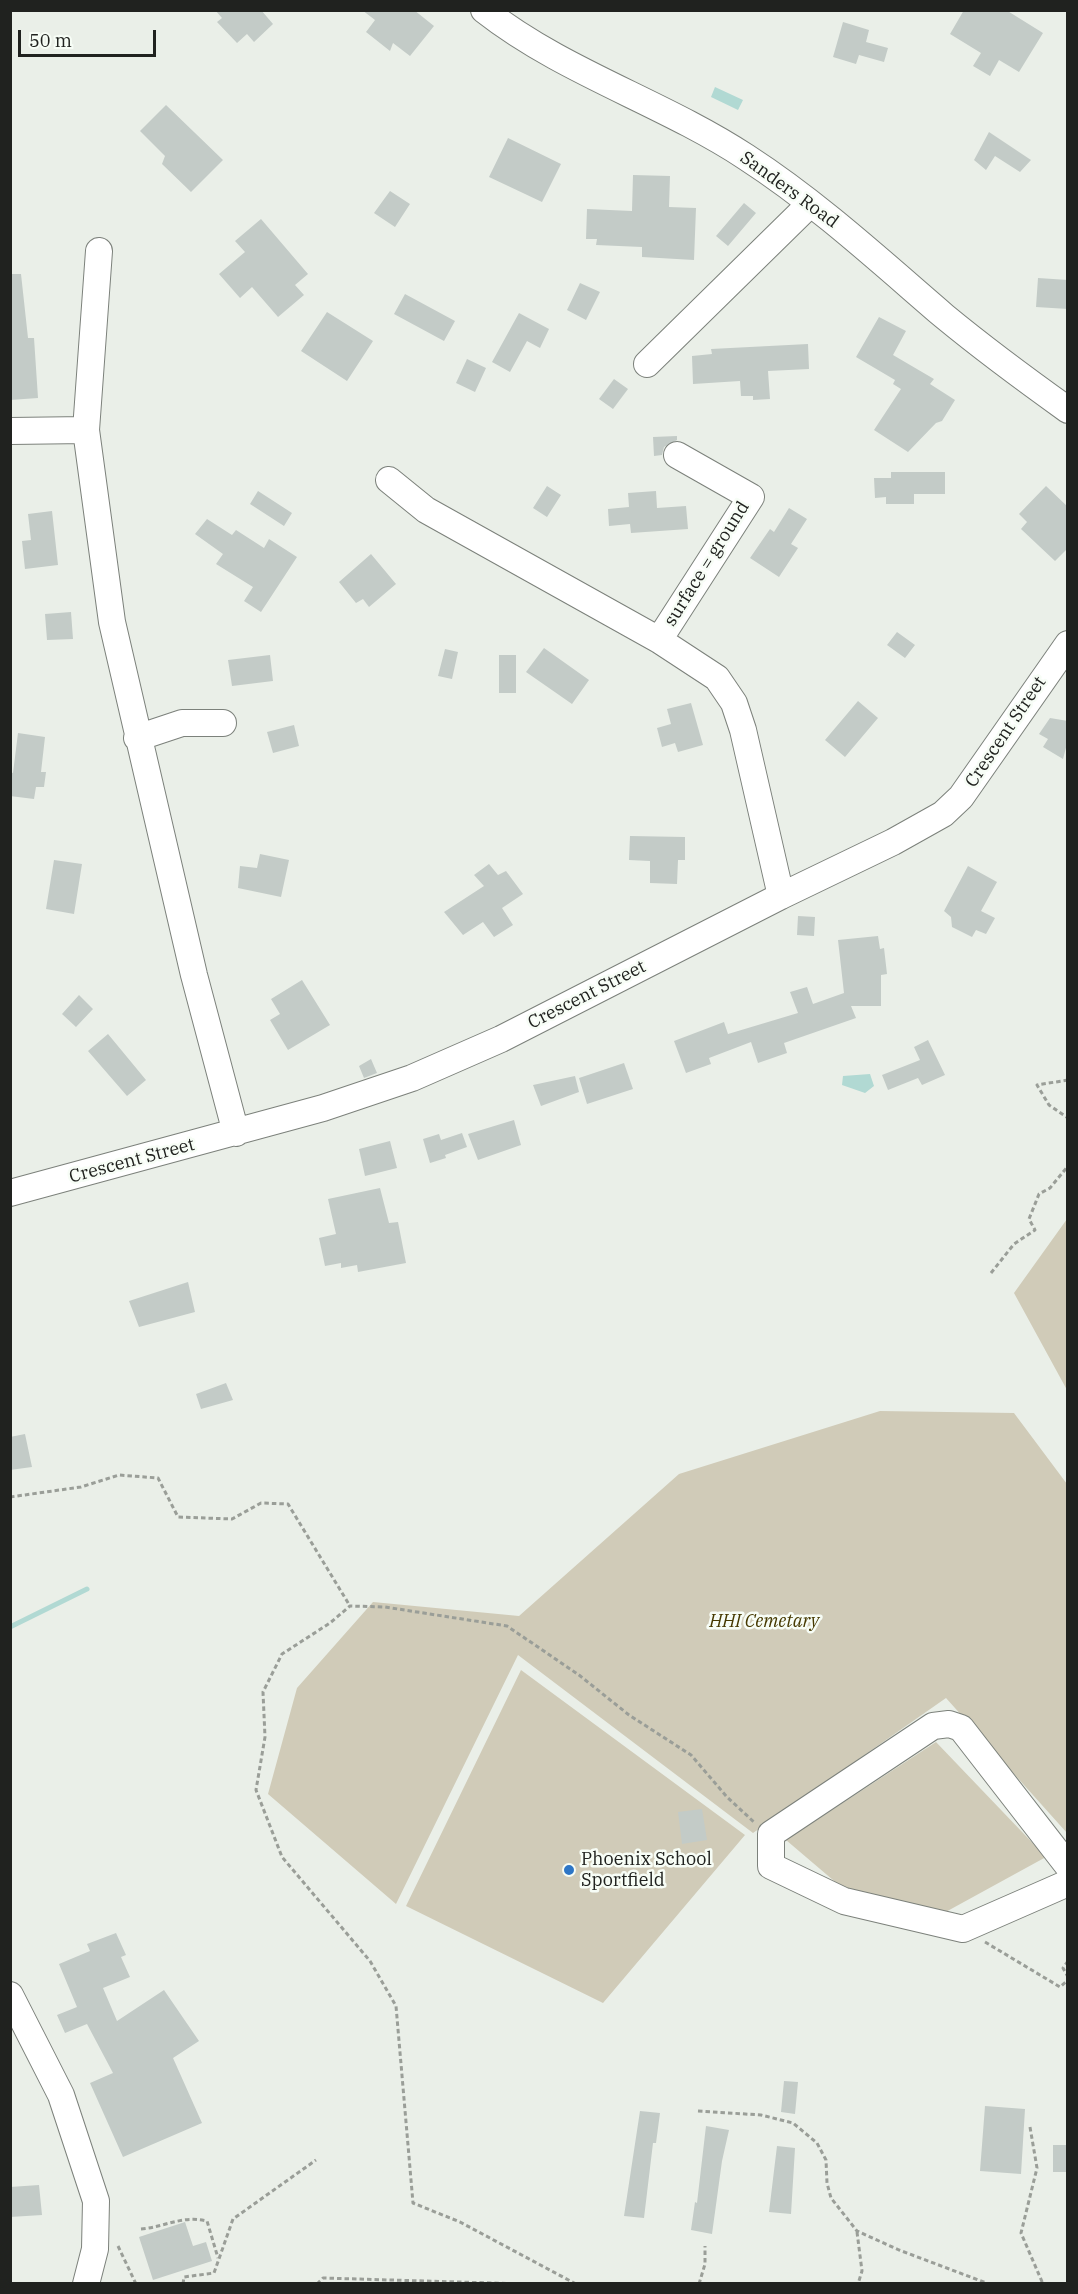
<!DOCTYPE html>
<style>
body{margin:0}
#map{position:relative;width:1078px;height:2294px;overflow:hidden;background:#eaefe8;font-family:"IBM Plex Serif",serif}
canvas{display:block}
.frame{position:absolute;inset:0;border:12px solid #20221f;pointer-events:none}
.scale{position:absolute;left:18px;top:30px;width:138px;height:27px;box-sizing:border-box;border:3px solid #20221f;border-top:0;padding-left:8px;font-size:18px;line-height:21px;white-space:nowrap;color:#20221f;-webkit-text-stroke:4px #f7fdf6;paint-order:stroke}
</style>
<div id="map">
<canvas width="1078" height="2294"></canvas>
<div class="frame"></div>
<div class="scale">50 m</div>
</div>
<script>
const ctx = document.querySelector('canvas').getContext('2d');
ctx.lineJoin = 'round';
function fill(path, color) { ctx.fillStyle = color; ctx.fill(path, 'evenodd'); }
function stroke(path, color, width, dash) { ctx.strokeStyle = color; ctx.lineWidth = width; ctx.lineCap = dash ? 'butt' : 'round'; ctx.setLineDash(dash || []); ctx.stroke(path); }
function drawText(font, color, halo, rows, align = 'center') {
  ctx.font = font + ' "IBM Plex Serif",serif'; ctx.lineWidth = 5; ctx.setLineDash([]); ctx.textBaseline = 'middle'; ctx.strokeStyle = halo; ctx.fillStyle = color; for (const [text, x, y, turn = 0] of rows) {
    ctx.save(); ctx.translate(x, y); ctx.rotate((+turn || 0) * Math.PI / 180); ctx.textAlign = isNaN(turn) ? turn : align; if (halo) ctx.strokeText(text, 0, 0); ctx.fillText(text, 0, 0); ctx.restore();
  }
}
const green = new Path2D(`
 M 1067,1219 L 1067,1390 L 1014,1293 Z
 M 880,1411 L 1014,1413 L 1067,1484 L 1067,1833 L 946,1698 L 753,1833 L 518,1655 L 396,1904 L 268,1794 L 297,1688 L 373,1602 L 519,1616 L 679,1474 Z
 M 521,1670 L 745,1835 L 603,2003 L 406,1906 Z
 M 936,1742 L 1046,1857 L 942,1914 L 840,1886 L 786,1840 Z`);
const water = new Path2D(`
 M 715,87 L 743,100 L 738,110 L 711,97 Z
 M 870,1074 L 874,1086 L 865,1093 L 842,1085 L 843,1076 Z`);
const stream = new Path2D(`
 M 10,1627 L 87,1589`);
const building = new Path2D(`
 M 215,10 L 261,10 L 273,24 L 254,42 L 247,34 L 237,43 L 217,22 L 222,18 Z
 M 362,10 L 414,10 L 434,26 L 410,56 L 393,43 L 390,51 L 366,32 L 375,20 Z
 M 964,10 L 1006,10 L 1043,33 L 1019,72 L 999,60 L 990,76 L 973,66 L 981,53 L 950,34 Z
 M 843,22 L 869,30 L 866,42 L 888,48 L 884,62 L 859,55 L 856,64 L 833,57 Z
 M 166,105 L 223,160 L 191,192 L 162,164 L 165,156 L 140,131 Z
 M 989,132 L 1031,160 L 1020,172 L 995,156 L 986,170 L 974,160 Z
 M 508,138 L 561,164 L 542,202 L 489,177 Z
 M 633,175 L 670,176 L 669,207 L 696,208 L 694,260 L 642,257 L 642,247 L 596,245 L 597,239 L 586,239 L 587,209 L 632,211 Z
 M 390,191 L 410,204 L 395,227 L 374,213 Z
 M 744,203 L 756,213 L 728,246 L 716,236 Z
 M 261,219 L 308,274 L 295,285 L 304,295 L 278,317 L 252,287 L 240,298 L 219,274 L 245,252 L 235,241 Z
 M 10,274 L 21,274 L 28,338 L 34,338 L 38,398 L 10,400 Z
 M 1038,278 L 1068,280 L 1068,309 L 1036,307 Z
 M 580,283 L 600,292 L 586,320 L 567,310 Z
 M 405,294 L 455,321 L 444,341 L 394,314 Z
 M 327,312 L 373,341 L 347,381 L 301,351 Z
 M 519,313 L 549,329 L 540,348 L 527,341 L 510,372 L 492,362 Z
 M 879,317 L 906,331 L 893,355 L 934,379 L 930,384 L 955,400 L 942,421 L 936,423 L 908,452 L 874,430 L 901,389 L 893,384 L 895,380 L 856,357 Z
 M 808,344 L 809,369 L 768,371 L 770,399 L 753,400 L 753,396 L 741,396 L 740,381 L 693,384 L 692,356 L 712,354 L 711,349 Z
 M 467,359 L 486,368 L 475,392 L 456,383 Z
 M 614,379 L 628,389 L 613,409 L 599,399 Z
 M 677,436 L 677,440 L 664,447 L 662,455 L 654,456 L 653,437 Z
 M 891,472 L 945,472 L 945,494 L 914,494 L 914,504 L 886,504 L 886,497 L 875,498 L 874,478 L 891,478 Z
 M 547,486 L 561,495 L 547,517 L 533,508 Z
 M 1046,486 L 1068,507 L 1068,548 L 1055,561 L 1021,529 L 1027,522 L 1019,514 Z
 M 258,491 L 292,513 L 284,526 L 250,504 Z
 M 656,491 L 657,508 L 686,506 L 688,529 L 631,533 L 630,524 L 609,526 L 608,509 L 629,507 L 628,493 Z
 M 789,508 L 807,519 L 791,544 L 798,548 L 779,577 L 750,558 L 770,529 L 774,532 Z
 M 52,511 L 58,565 L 25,569 L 22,541 L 31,540 L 28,514 Z
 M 207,519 L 232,535 L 236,530 L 264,548 L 269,539 L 297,557 L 261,612 L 244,601 L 253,587 L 216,564 L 223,554 L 195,534 Z
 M 371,554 L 396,584 L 369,607 L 363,599 L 356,603 L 339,582 Z
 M 71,612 L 73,639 L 47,640 L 45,614 Z
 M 897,632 L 915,645 L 905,658 L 887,645 Z
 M 544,648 L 589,680 L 572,704 L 526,672 Z
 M 445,649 L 458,652 L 452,679 L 438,676 Z
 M 270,655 L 273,681 L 232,686 L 228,660 Z
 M 499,655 L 516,655 L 516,693 L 499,693 Z
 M 858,701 L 878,718 L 845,757 L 825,740 Z
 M 691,703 L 703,745 L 678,752 L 675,743 L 662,747 L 657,728 L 671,724 L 667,709 Z
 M 1050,718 L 1068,721 L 1068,740 L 1063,759 L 1043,747 L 1048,739 L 1039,734 Z
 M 294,725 L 299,746 L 273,753 L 267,732 Z
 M 18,733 L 45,737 L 41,772 L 46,772 L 44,787 L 36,787 L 34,799 L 10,796 L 10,772 L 13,773 Z
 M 630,836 L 685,837 L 685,860 L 678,860 L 677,884 L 650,883 L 650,861 L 629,860 Z
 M 260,854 L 289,860 L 281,897 L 238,888 L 240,866 L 257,868 Z
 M 54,860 L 82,864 L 74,914 L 46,909 Z
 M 489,864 L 498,875 L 506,871 L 523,894 L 502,908 L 513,925 L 494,937 L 483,922 L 463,935 L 444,912 L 484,886 L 474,875 Z
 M 968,866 L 997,882 L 981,911 L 995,918 L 986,934 L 976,930 L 972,937 L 952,927 L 951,917 L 944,911 Z
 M 798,916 L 815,917 L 814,936 L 797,935 Z
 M 878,936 L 880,949 L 884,948 L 887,974 L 881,975 L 881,1006 L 851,1006 L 856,1018 L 784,1043 L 787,1053 L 758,1063 L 751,1042 L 709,1058 L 711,1064 L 686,1073 L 674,1041 L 724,1022 L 728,1034 L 798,1013 L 790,992 L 807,987 L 813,1004 L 844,993 L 838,940 Z
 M 302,980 L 330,1025 L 288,1050 L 270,1020 L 280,1014 L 271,999 Z
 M 79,995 L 93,1009 L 76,1027 L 62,1014 Z
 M 108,1034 L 146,1080 L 127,1096 L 88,1051 Z
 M 928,1040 L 945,1075 L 922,1085 L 918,1078 L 888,1090 L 882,1075 L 920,1060 L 914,1047 Z
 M 371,1059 L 377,1073 L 364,1078 L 359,1066 Z
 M 624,1063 L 633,1089 L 587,1104 L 579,1078 Z
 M 575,1076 L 579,1092 L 541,1106 L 533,1085 Z
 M 514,1120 L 521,1145 L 478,1160 L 468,1134 Z
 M 462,1133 L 467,1147 L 445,1155 L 446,1158 L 430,1163 L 423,1139 L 439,1134 L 441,1140 Z
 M 390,1141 L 397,1168 L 365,1176 L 359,1149 Z
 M 380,1188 L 389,1223 L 398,1222 L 406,1263 L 358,1272 L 357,1265 L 341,1268 L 341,1263 L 325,1266 L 319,1238 L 336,1234 L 328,1199 Z
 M 188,1282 L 195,1312 L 139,1327 L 129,1301 Z
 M 226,1383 L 233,1400 L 201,1409 L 196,1394 Z
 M 25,1434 L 32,1467 L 10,1470 L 10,1437 Z
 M 702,1809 L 707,1840 L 682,1844 L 678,1812 Z
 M 116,1933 L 126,1955 L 121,1957 L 130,1977 L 103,1988 L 117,2021 L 164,1990 L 199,2041 L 173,2058 L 202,2123 L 123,2157 L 90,2083 L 113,2073 L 87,2024 L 65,2033 L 57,2015 L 77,2007 L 59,1964 L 90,1951 L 87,1944 Z
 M 784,2081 L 798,2082 L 795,2114 L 781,2112 Z
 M 985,2106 L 1025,2109 L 1021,2174 L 980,2171 Z
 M 640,2111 L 660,2113 L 656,2143 L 653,2143 L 644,2218 L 624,2216 Z
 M 706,2126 L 729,2130 L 722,2161 L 712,2234 L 691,2230 L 695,2202 L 697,2203 Z
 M 1053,2145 L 1067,2145 L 1067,2172 L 1053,2172 Z
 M 777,2146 L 795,2148 L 791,2214 L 769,2212 Z
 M 39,2185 L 42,2215 L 10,2217 L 10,2187 Z
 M 185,2222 L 193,2246 L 206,2242 L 212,2261 L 153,2280 L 139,2237 Z`);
const path = new Path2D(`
 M 1068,1080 L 1037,1085 L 1049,1105 L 1068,1118
 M 991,1273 L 1014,1244 L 1035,1230 L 1029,1219 L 1039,1194 L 1050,1188 L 1068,1166
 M 10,1497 L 81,1487 L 119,1475 L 158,1478 L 178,1517 L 232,1519 L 261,1503 L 288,1504 L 350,1606
 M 985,1942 L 1060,1987 L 1068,1980
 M 1068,1961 L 1063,1968 L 1068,1977
 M 698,2111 L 761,2115 L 793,2123 L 817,2143 L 826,2160 L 827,2183 L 831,2198 L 857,2231 L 899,2250 L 989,2284
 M 1030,2127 L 1037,2168 L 1021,2233 L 1043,2284
 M 141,2229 C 165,2227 182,2215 207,2221 L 218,2258
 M 857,2232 L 862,2271 L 858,2284
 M 118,2246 L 136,2284
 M 183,2284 L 184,2277 L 214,2273 L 233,2219 L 316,2160
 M 317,2284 L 323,2278 L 526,2284
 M 576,2284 L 460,2222 L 413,2203 L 396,2006 L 370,1961 L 282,1857 L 256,1790 L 265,1737 L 263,1692 L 282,1654 L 330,1623 L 350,1606 L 385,1607 L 507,1626 L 579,1675 L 629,1715 L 691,1755 L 727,1797 L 755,1823
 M 699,2284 L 705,2264 L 705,2246`);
const minor = new Path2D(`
 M 484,10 C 563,72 662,102 746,157 C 817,203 880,261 944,316 C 984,349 1026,380 1068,410
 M 99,251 L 86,430 L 112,622 L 194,975 L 236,1133
 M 647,364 L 810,204
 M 10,431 L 86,430
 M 389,480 L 426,510 L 659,640 L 717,678 L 734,703 L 743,730 L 781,896
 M 659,640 L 751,497 L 677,455
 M 137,738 L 182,723 L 223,723
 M 10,1193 L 323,1108 L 412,1078 L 501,1039 L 781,896 L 893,842 L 943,814 L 961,797 L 1068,644
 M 1068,1866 L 961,1728 L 949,1724 L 933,1726 L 771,1834 L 771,1866 L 844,1901 L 963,1929 L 1068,1883
 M 10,1995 L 61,2095 L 96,2201 L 95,2249 L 86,2284`);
const markers = [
 [569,1870,6,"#2d76c6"]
];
const streetNames = [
 ["Sanders Road",789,190,36],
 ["surface = ground",707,564,-58],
 ["Crescent Street",1006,732,-56],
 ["Crescent Street",587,995,-27],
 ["Crescent Street",132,1161,-15]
];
const parkNames = [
 ["HHI Cemetary",764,1622]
];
const poiNames = [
 ["Phoenix School",581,1860],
 ["Sportfield",581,1881]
];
fill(green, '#d0cbb8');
fill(water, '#b1d9d3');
stroke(stream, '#b1d9d3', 5);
fill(building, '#c3cbc7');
stroke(minor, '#7c817b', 28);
stroke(path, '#9a9e98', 3, [4.5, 3]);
stroke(minor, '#fff', 26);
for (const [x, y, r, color] of markers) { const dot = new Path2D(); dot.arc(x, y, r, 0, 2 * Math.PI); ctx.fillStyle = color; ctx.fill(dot); stroke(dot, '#f7fdf6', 2); }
drawText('18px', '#20221f', '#f7fdf6', streetNames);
drawText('italic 18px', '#463900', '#f7fdf6', parkNames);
drawText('18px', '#20221f', '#f7fdf6', poiNames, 'left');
</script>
